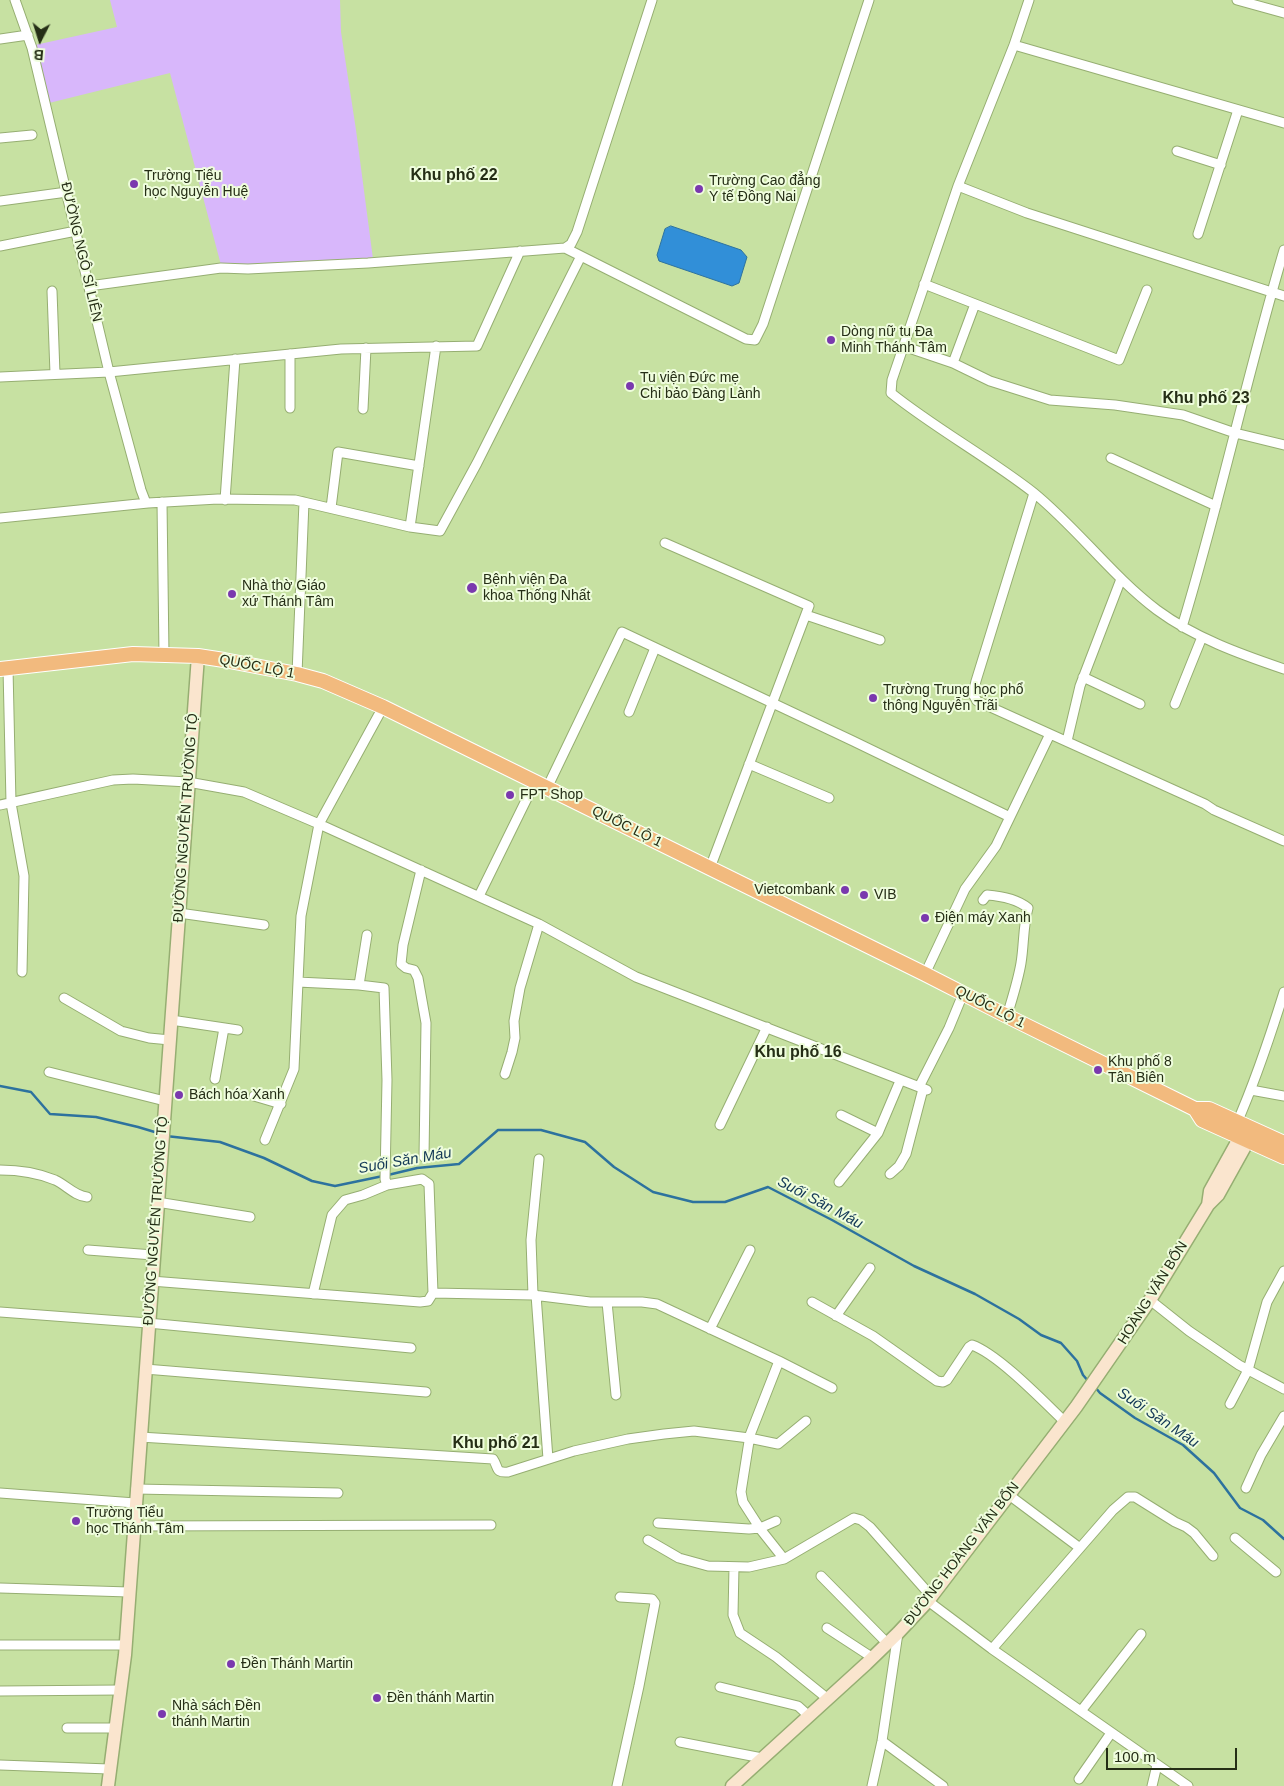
<!DOCTYPE html>
<meta charset="utf-8">
<style>
body{margin:0}
#map{position:relative;width:1284px;height:1786px;overflow:hidden;background:#c7e1a2;font-family:Arial,sans-serif}
canvas{display:block}
.north{position:absolute;left:15px;top:15px;width:50px;height:50px;-webkit-text-stroke:4px #effddd;paint-order:stroke;rotate:185deg;font-size:14px;font-weight:700;line-height:20px;text-align:center;color:#252e16}
.north::after{content:'';display:block;margin:auto;width:18px;height:22px;background:#252e16;clip-path:polygon(50% 0,100% 100%,50% 72%,0 100%)}
.scale{position:absolute;left:1106px;top:1748px;width:131px;height:22px;box-sizing:border-box;border:2px solid #252e16;border-top:0;padding-left:6px;font-size:15px;line-height:18px;white-space:nowrap;color:#252e16;-webkit-text-stroke:4px #effddd;paint-order:stroke}
</style>
<div id="map">
<canvas width="1284" height="1786"></canvas>
<div class="north">B</div>
<div class="scale">100 m</div>
</div>
<script>
const ctx = document.querySelector('canvas').getContext('2d');
ctx.lineJoin = 'round';
function fill(path, color) { ctx.fillStyle = color; ctx.fill(path, 'evenodd'); }
function stroke(path, color, width, dash) { ctx.strokeStyle = color; ctx.lineWidth = width; ctx.lineCap = dash ? 'butt' : 'round'; ctx.setLineDash(dash || []); ctx.stroke(path); }
function drawText(font, color, halo, rows, align = 'center') {
  ctx.font = font + ' Arial,sans-serif'; ctx.lineWidth = 4; ctx.setLineDash([]); ctx.textBaseline = 'middle'; ctx.strokeStyle = halo; ctx.fillStyle = color; for (const [text, x, y, turn = 0] of rows) {
    ctx.save(); ctx.translate(x, y); ctx.rotate((+turn || 0) * Math.PI / 180); ctx.textAlign = isNaN(turn) ? turn : align; if (halo) ctx.strokeText(text, 0, 0); ctx.fillText(text, 0, 0); ctx.restore();
  }
}
const green = new Path2D(`
 M 110,0 L 340,0 L 341,32 L 356,130 L 373,259 L 248,266 L 221,265 L 170,73 L 49,103 L 35,45 L 117,27 Z`);
const water = new Path2D(`
 M 671,226 L 741,250 L 747,257 L 739,283 L 732,286 L 659,261 L 657,255 L 665,229 Z`);
const stream = new Path2D(`
 M 0,1086 L 31,1092 L 50,1114 L 96,1117 L 138,1127 L 158,1133
 M 166,1136 L 220,1142 L 264,1158 L 312,1181 L 335,1186 L 383,1176
 M 388,1175 L 417,1168 L 459,1164 L 498,1130 L 541,1130 L 585,1142 L 614,1167 L 653,1192 L 693,1202 L 725,1202 L 768,1187 L 832,1220 L 914,1266 L 975,1294 L 1019,1319 L 1041,1335 L 1061,1343 L 1077,1361 L 1083,1375 L 1089,1382
 M 1095,1387 L 1100,1393 L 1135,1418 L 1183,1445 L 1214,1473 L 1240,1508 L 1263,1520 L 1284,1539`);
const minor = new Path2D(`
 M 15,0 L 32,48 L 109,372 L 141,490 L 146,503
 M 1029,0 L 1014,45 L 958,186 L 892,380 L 891,393 C 936,429 988,457 1034,493 C 1078,529 1112,576 1157,610 C 1195,638 1240,654 1284,669
 M 1237,0 L 1284,13
 M 0,39 L 28,35
 M 1014,45 L 1284,123
 M 0,138 L 32,135
 M 1177,151 L 1221,165
 M 958,186 L 1027,213 L 1284,296
 M 0,201 L 67,192
 M 1198,234 L 1238,110
 M 0,246 L 76,231
 M 565,248 L 571,244 L 577,232 L 652,0
 M 924,284 L 1119,360 L 1147,290
 M 89,286 L 221,268 L 248,269 L 368,263 L 565,248 L 746,339 L 755,340 L 763,324 L 869,0
 M 52,291 L 55,374
 M 903,346 L 953,363 L 990,381 L 1050,400 L 1115,405 L 1183,415 L 1235,433 L 1284,445
 M 953,363 L 975,304
 M 0,377 L 109,372 L 341,349 L 477,346 L 520,251
 M 290,408 L 290,354
 M 363,409 L 366,348
 M 1111,458 L 1216,506
 M 1034,493 L 976,681 L 973,694 L 977,701 L 1205,804 L 1214,810 L 1284,841
 M 225,500 L 235,359
 M 162,502 L 164,655
 M 331,508 L 338,452 L 419,466
 M 0,518 L 148,503 L 218,499 L 295,500 L 410,527 L 440,531 L 477,463 L 581,256
 M 410,527 L 436,346
 M 665,543 L 809,606 L 710,868
 M 806,615 L 880,640
 M 1182,627 C 1220,502 1247,375 1284,250
 M 8,668 L 11,803 L 24,876 L 22,972
 M 297,674 L 304,502
 M 1083,677 L 1140,704
 M 1175,704 L 1202,637
 M 629,712 L 655,648
 M 1067,741 L 1080,686 L 1121,579
 M 749,764 L 829,798
 M 547,788 L 622,632 L 853,741 L 1010,817
 M 0,805 L 113,780 L 133,779 L 188,782 L 244,792 L 319,824 L 539,924 L 636,977 L 927,1090
 M 421,870 L 403,945 L 401,964 L 406,968 L 414,970 L 418,978 L 426,1023 L 424,1157
 M 479,896 L 535,782
 M 983,900 L 987,895 C 1001,896 1017,899 1028,908 C 1023,926 1024,945 1021,963 C 1018,981 1012,999 1007,1016
 M 179,913 L 264,925
 M 367,935 L 359,985 L 384,988 L 387,1080 L 385,1179 L 387,1185 L 422,1179 L 429,1184 L 433,1293
 M 925,974 L 965,889 L 996,846 L 1050,734
 M 298,982 L 359,985
 M 64,998 L 121,1031 L 149,1038 L 170,1040
 M 171,1020 L 238,1030
 M 49,1072 L 165,1101
 M 505,1074 L 512,1052 L 515,1038 L 514,1021 L 520,988 L 539,924
 M 215,1079 L 224,1028
 M 919,1087 L 949,1028 L 963,994
 M 1251,1090 L 1284,1096
 M 254,1096 L 281,1104
 M 841,1115 L 878,1133
 M 720,1125 L 767,1027
 M 1236,1125 C 1255,1082 1270,1037 1284,992
 M 265,1140 L 294,1069 L 301,916 L 319,824 L 383,707
 M 0,1170 C 18,1170 38,1173 55,1180 C 66,1185 75,1196 87,1197
 M 890,1174 L 899,1166 L 906,1154 L 923,1089
 M 839,1182 L 878,1133 L 900,1081
 M 157,1202 L 250,1217
 M 88,1250 L 153,1255
 M 151,1281 L 420,1302 L 428,1301 L 433,1293 L 533,1295 L 590,1302 L 642,1302 L 657,1304 L 779,1361 L 832,1388
 M 313,1294 L 332,1215 L 345,1200 L 363,1195 L 387,1185
 M 533,1295 L 531,1240 L 539,1159
 M 536,1295 L 548,1459
 M 1150,1300 L 1189,1331 L 1239,1365 L 1284,1389
 M 607,1302 L 616,1395
 M 812,1302 L 873,1336 L 937,1381 L 943,1382 L 947,1380 L 969,1347 L 972,1345 C 998,1354 1044,1402 1065,1422
 M 0,1312 L 148,1323 L 411,1348
 M 836,1316 L 870,1268
 M 710,1329 L 750,1250
 M 779,1361 L 750,1435 L 741,1492 L 743,1502 L 761,1530 L 784,1559
 M 145,1369 L 426,1392
 M 1230,1404 L 1248,1370 L 1267,1302 L 1284,1271
 M 140,1437 L 493,1459 C 499,1468 495,1473 508,1472 L 574,1451 L 628,1439 L 664,1434 L 694,1431 L 749,1438 L 778,1444 L 806,1421
 M 1246,1488 L 1261,1455 L 1284,1416
 M 136,1489 L 338,1493
 M 0,1493 L 135,1503
 M 1009,1495 L 1080,1548
 M 658,1523 L 749,1529 L 760,1528 L 776,1521
 M 133,1526 L 491,1525
 M 1235,1538 L 1276,1572
 M 648,1540 L 679,1558 L 708,1566 L 749,1567 L 784,1559 L 854,1518 L 861,1520 L 870,1527 L 931,1596
 M 734,1567 L 733,1615 L 740,1633 L 776,1657 L 828,1699
 M 821,1576 L 888,1644
 M 0,1588 L 129,1592
 M 928,1601 L 992,1649 L 1188,1786
 M 827,1628 L 873,1658
 M 0,1645 L 125,1645
 M 992,1649 L 1113,1510 L 1128,1497 L 1135,1497 L 1175,1522 L 1186,1527 L 1194,1533 L 1213,1556
 M 720,1687 L 798,1706 L 809,1716
 M 0,1691 L 120,1690
 M 1081,1711 L 1141,1634
 M 67,1728 L 115,1728
 M 882,1741 L 943,1786
 M 680,1742 L 762,1758
 M 0,1765 L 109,1769
 M 1079,1779 L 1111,1733
 M 617,1786 L 639,1686 L 655,1603 L 652,1599 L 620,1597
 M 872,1786 L 882,1741 L 898,1633
 M 1152,1786 L 1157,1765`);
const secondary = new Path2D(`
 M 1208,1205 L 1210,1191 L 1240,1137
 M 108,1786 L 125,1655 L 198,656
 M 732,1786 L 866,1664 L 898,1633 L 928,1601 L 1076,1407 L 1150,1300 L 1208,1205 L 1218,1195 L 1248,1141`);
const trunk = new Path2D(`
 M 0,669 L 133,654 L 198,656 L 224,660 L 297,674 L 323,681 L 383,707 L 925,974 L 1007,1016 L 1195,1109 L 1209,1109 L 1284,1143
 M 1195,1109 L 1202,1120 L 1284,1157`);
const markers = [
 [134,184,5,"#7a39ae"],
 [699,189,5,"#7a39ae"],
 [831,340,5,"#7a39ae"],
 [630,386,5,"#7a39ae"],
 [472,588,6,"#7a39ae"],
 [232,594,5,"#7a39ae"],
 [873,698,5,"#7a39ae"],
 [510,795,5,"#7a39ae"],
 [845,890,5,"#7a39ae"],
 [864,895,5,"#7a39ae"],
 [925,918,5,"#7a39ae"],
 [1098,1070,5,"#7a39ae"],
 [179,1095,5,"#7a39ae"],
 [76,1521,5,"#7a39ae"],
 [231,1664,5,"#7a39ae"],
 [377,1698,5,"#7a39ae"],
 [162,1714,5,"#7a39ae"]
];
const poiNames = [
 ["Trường Tiểu",144,176],
 ["học Nguyễn Huệ",144,192],
 ["Trường Cao đẳng",709,181],
 ["Y tế Đồng Nai",709,197],
 ["Dòng nữ tu Đa",841,332],
 ["Minh Thánh Tâm",841,348],
 ["Tu viện Đức mẹ",640,378],
 ["Chỉ bảo Đàng Lành",640,394],
 ["Bệnh viện Đa",483,580],
 ["khoa Thống Nhất",483,596],
 ["Nhà thờ Giáo",242,586],
 ["xứ Thánh Tâm",242,602],
 ["Trường Trung học phổ",883,690],
 ["thông Nguyễn Trãi",883,706],
 ["FPT Shop",520,795],
 ["Vietcombank",835,890,"right"],
 ["VIB",874,895],
 ["Điện máy Xanh",935,918],
 ["Khu phố 8",1108,1062],
 ["Tân Biên",1108,1078],
 ["Bách hóa Xanh",189,1095],
 ["Trường Tiểu",86,1513],
 ["học Thánh Tâm",86,1529],
 ["Đền Thánh Martin",241,1664],
 ["Đền thánh Martin",387,1698],
 ["Nhà sách Đền",172,1706],
 ["thánh Martin",172,1722]
];
const streetNames = [
 ["ĐƯỜNG NGÔ SĨ LIÊN",81,252,77],
 ["QUỐC LỘ 1",257,667,11],
 ["ĐƯỜNG NGUYỄN TRƯỜNG TỘ",186,818,-86],
 ["QUỐC LỘ 1",627,827,26],
 ["QUỐC LỘ 1",990,1007,27],
 ["ĐƯỜNG NGUYỄN TRƯỜNG TỘ",156,1221,-86],
 ["HOÀNG VĂN BỔN",1153,1293,-58],
 ["ĐƯỜNG HOÀNG VĂN BỔN",962,1554,-52]
];
const waterNames = [
 ["Suối Săn Máu",405,1161,-10],
 ["Suối Săn Máu",820,1203,28],
 ["Suối Săn Máu",1158,1418,34]
];
const quarterNames = [
 ["Khu phố 22",454,176],
 ["Khu phố 23",1206,399],
 ["Khu phố 16",798,1053],
 ["Khu phố 21",496,1444]
];
fill(green, '#d8b7fb');
fill(water, '#318fd8');
stroke(water, '#2d729e', 1);
stroke(stream, '#2d729e', 2.5);
stroke(minor, '#96ae72', 11);
stroke(secondary, '#96ae72', 15);
stroke(trunk, '#fff', 16);
stroke(minor, '#fff', 9);
stroke(secondary, '#fae5ce', 12);
stroke(trunk, '#f2ba7e', 14);
for (const [x, y, r, color] of markers) { const dot = new Path2D(); dot.arc(x, y, r, 0, 2 * Math.PI); ctx.fillStyle = color; ctx.fill(dot); stroke(dot, '#effddd', 2); }
drawText('14px', '#252e16', '#effddd', poiNames, 'left');
drawText('14px', '#252e16', '#effddd', streetNames);
drawText('italic 15px', '#133856', '#effddd', waterNames);
drawText('bold 16px', '#252e16', '#effddd', quarterNames);
</script>
